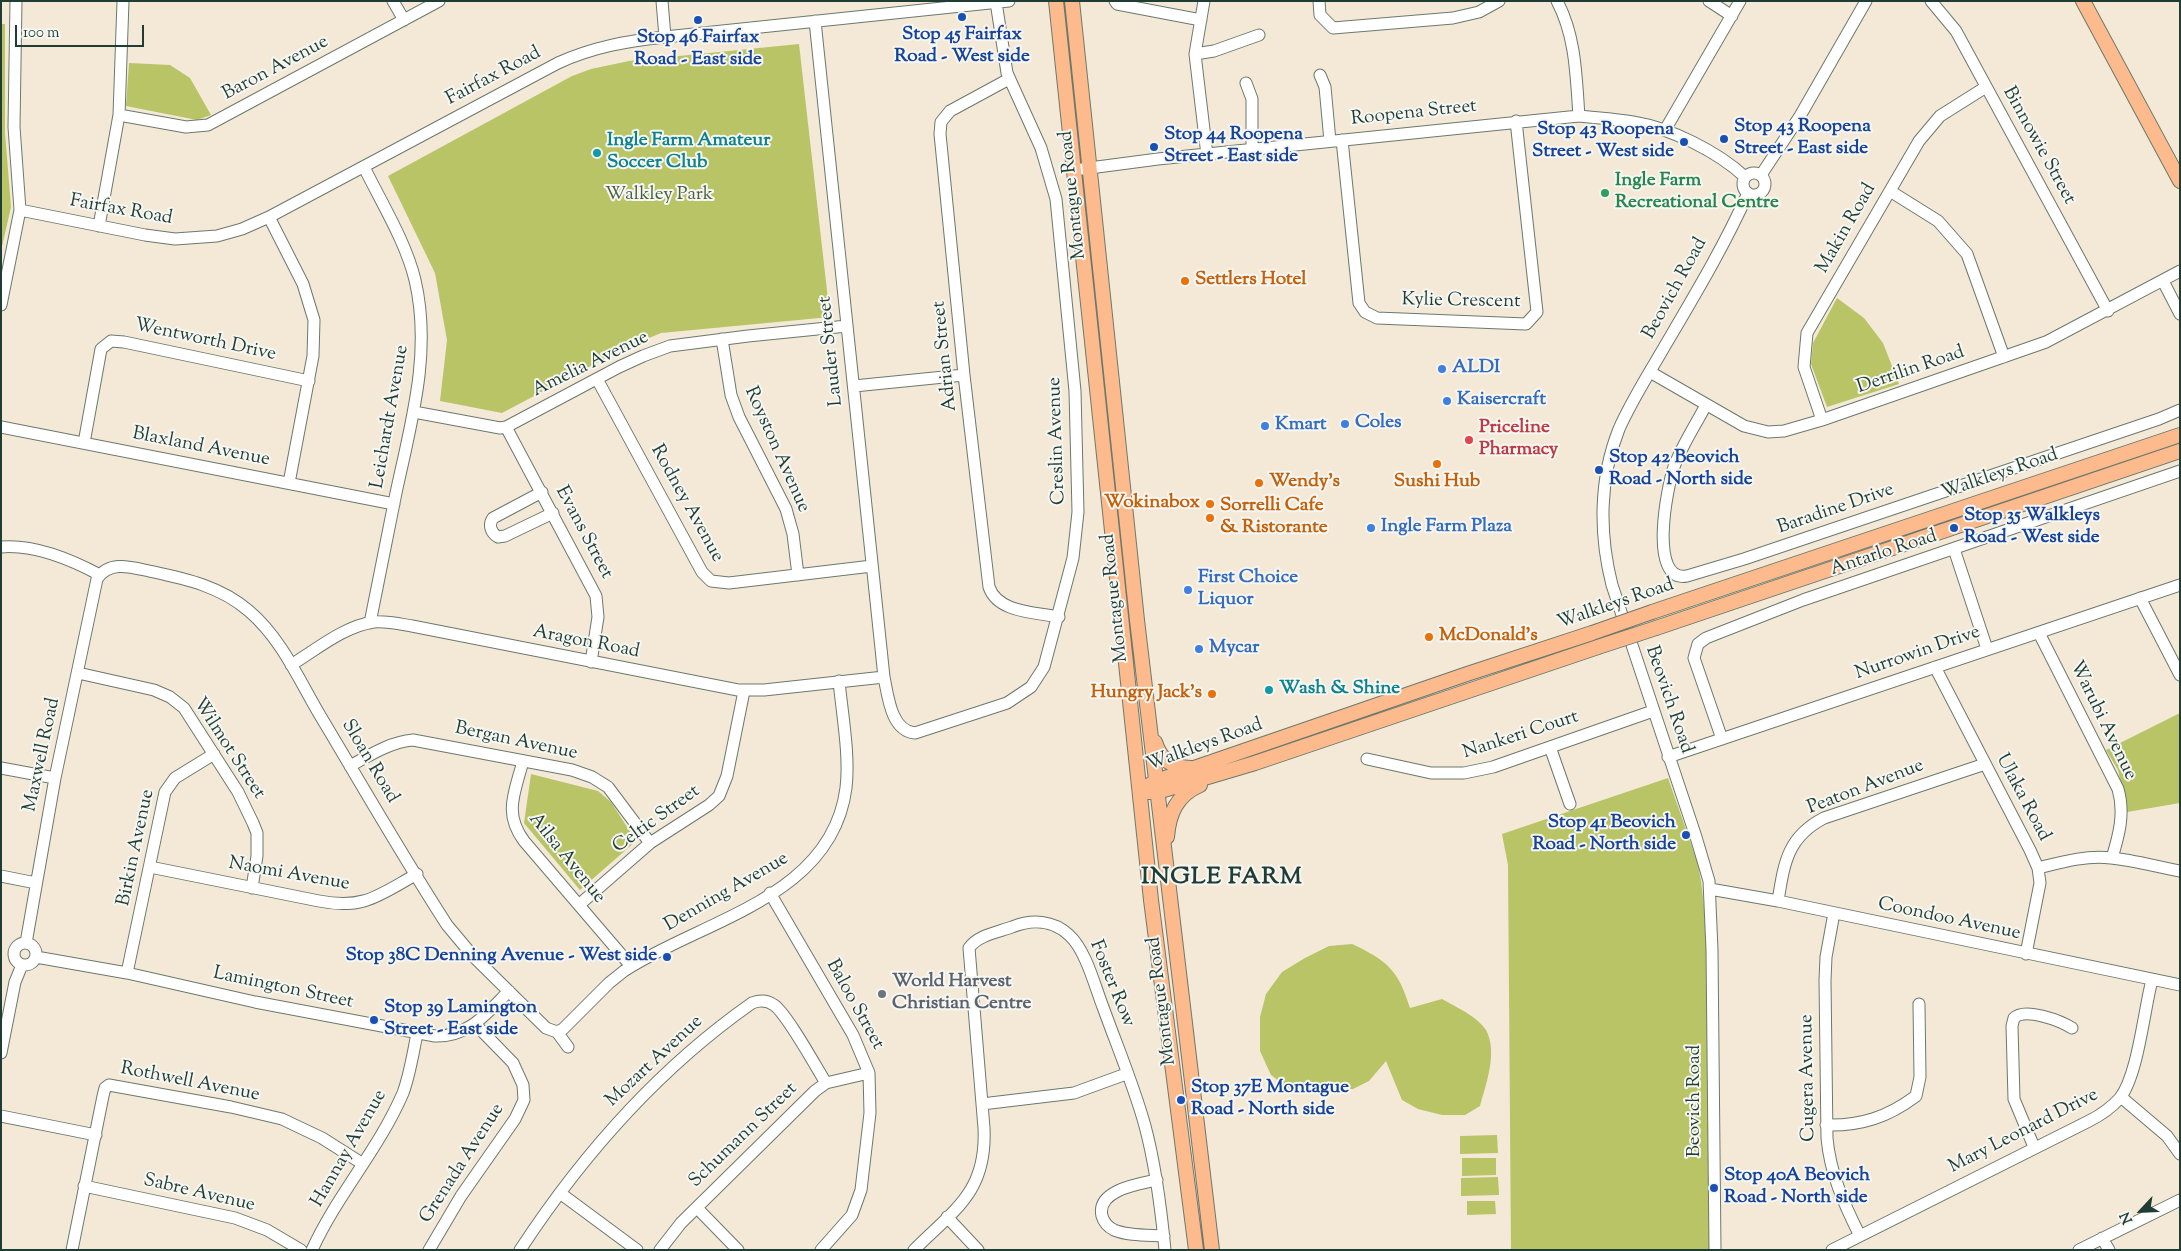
<!DOCTYPE html>
<style>
body{margin:0}
#map{position:relative;width:2181px;height:1251px;overflow:hidden;background:#f4e9d7;font-family:"Sorts Mill Goudy",serif}
canvas{display:block}
.frame{position:absolute;inset:0;border:2px solid #1f3d34;pointer-events:none}
.north{position:absolute;left:2116px;top:1186px;width:50px;height:50px;-webkit-text-stroke:4px #f6f6f2;paint-order:stroke;rotate:245deg;font-size:14px;font-weight:700;line-height:20px;text-align:center;color:#1f3d34}
.north::after{content:'';display:block;margin:auto;width:18px;height:22px;background:#1f3d34;clip-path:polygon(50% 0,100% 100%,50% 72%,0 100%)}
.scale{position:absolute;left:15px;top:25px;width:129px;height:22px;box-sizing:border-box;border:2px solid #1f3d34;border-top:0;padding-left:6px;font-size:15px;line-height:18px;white-space:nowrap;color:#1f3d34;-webkit-text-stroke:4px #f6f6f2;paint-order:stroke}
</style>
<div id="map">
<canvas width="2181" height="1251"></canvas>
<div class="frame"></div>
<div class="north">N</div>
<div class="scale">100 m</div>
</div>
<script>
const ctx = document.querySelector('canvas').getContext('2d');
ctx.lineJoin = 'round';
function fill(path, color) { ctx.fillStyle = color; ctx.fill(path, 'evenodd'); }
function stroke(path, color, width, dash) { ctx.strokeStyle = color; ctx.lineWidth = width; ctx.lineCap = dash ? 'butt' : 'round'; ctx.setLineDash(dash || []); ctx.stroke(path); }
function drawText(font, color, halo, rows, align = 'center') {
  ctx.font = font + ' "Sorts Mill Goudy",serif'; ctx.lineWidth = 4; ctx.setLineDash([]); ctx.textBaseline = 'middle'; ctx.strokeStyle = halo; ctx.fillStyle = color; for (const [text, x, y, turn = 0] of rows) {
    ctx.save(); ctx.translate(x, y); ctx.rotate((+turn || 0) * Math.PI / 180); ctx.textAlign = isNaN(turn) ? turn : align; if (halo) ctx.strokeText(text, 0, 0); ctx.fillText(text, 0, 0); ctx.restore();
  }
}
const green = new Path2D(`
 M 1,24 L 5,24 L 5,133 L 11,207 L 1,251 Z
 M 799,44 L 830,317 L 661,333 L 621,350 L 502,413 L 440,401 L 447,340 L 435,273 L 388,176 L 572,76 L 591,69 L 629,61 Z
 M 129,63 L 170,65 L 190,78 L 211,115 L 197,120 L 126,106 Z
 M 1837,298 L 1864,318 L 1883,343 L 1899,384 L 1827,407 L 1811,364 L 1813,343 Z
 M 2180,713 L 2180,803 L 2127,812 L 2118,770 L 2106,750 Z
 M 531,774 L 598,791 L 611,802 L 636,841 L 580,890 L 524,823 Z
 M 1668,778 L 1698,864 L 1701,881 L 1706,924 L 1710,1250 L 1511,1250 L 1508,865 L 1502,834 Z
 M 1352,944 C 1388,961 1398,970 1410,1008 L 1442,999 C 1456,1007 1477,1016 1486,1030 C 1498,1052 1486,1084 1480,1106 L 1465,1115 L 1442,1115 L 1418,1109 L 1402,1100 L 1386,1061 L 1369,1081 L 1353,1089 L 1292,1091 L 1271,1075 L 1260,1051 L 1260,1017 L 1266,994 L 1282,972 L 1305,958 L 1329,946 Z
 M 1497,1135 L 1498,1153 L 1460,1154 L 1460,1136 Z
 M 1462,1158 L 1496,1158 L 1496,1175 L 1462,1176 Z
 M 1498,1177 L 1499,1195 L 1461,1196 L 1461,1178 Z
 M 1467,1201 L 1495,1201 L 1496,1214 L 1467,1215 Z`);
const minor = new Path2D(`
 M 393,1 L 404,20
 M 662,1 L 665,37
 M 1115,1 L 1117,4 L 1201,20
 M 1204,1 L 1195,54 L 1207,155
 M 1319,1 L 1320,15 L 1333,28 L 1453,18 L 1479,12 L 1499,1
 M 1557,1 C 1576,37 1576,76 1579,116
 M 1709,1 L 1732,16
 M 1931,1 L 1956,31 L 2108,311
 M 815,21 L 884,677 C 888,696 891,731 915,733 L 1007,703 L 1031,687 L 1044,667 L 1073,558 L 1078,512 L 1075,391 L 1056,199 L 1041,148 L 1007,73 L 996,2
 M 1195,54 L 1214,51 L 1259,35
 M 1320,75 L 1325,87 L 1330,141
 M 1009,79 L 950,111 L 941,122 L 940,134 L 964,375 L 989,587 C 998,613 1035,612 1059,617
 M 1246,83 L 1252,99 L 1252,150
 M 119,115 L 186,127 L 208,125 L 439,1
 M 1665,130 L 1740,1
 M 1342,140 L 1359,303 L 1365,312 L 1377,318 L 1526,324 L 1537,312 L 1516,121
 M 364,167 C 381,202 406,242 415,280 C 432,352 411,423 396,493 C 387,536 379,580 370,623
 M 1082,169 L 1158,159 L 1579,116 C 1597,118 1615,119 1633,122 C 1670,128 1717,151 1745,177
 M1743 184a11 11 0 1 1 22 0a11 11 0 1 1-22 0Z
 M 1761,175 L 1800,116 L 1866,1
 M 1890,191 L 1938,221 L 1967,254 L 2004,357
 M 20,210 L 145,235 L 175,239 L 217,236 L 242,229 L 269,217 L 558,63 C 593,47 627,41 665,37 L 1009,1
 M 269,217 L 303,284 L 314,320 L 313,356 L 289,483
 M 99,226 L 119,115 L 123,1
 M 2163,281 L 2180,314
 M 1,305 L 20,210 L 14,127 L 16,1
 M 722,339 L 731,395 L 739,417 L 786,509 L 793,534 L 798,575
 M 1650,372 L 1744,426 L 1768,432 L 1784,431 L 1822,420 L 2046,342 L 2180,271
 M 597,379 L 702,572 L 711,581 L 729,583 L 872,566
 M 854,386 L 964,375
 M 1706,405 C 1695,426 1682,445 1674,467 C 1667,487 1648,583 1687,576 L 1744,559 L 2159,419 L 2180,410
 M 414,412 L 500,428 L 506,427 L 619,367 L 643,356 L 670,346 L 748,336 L 847,326
 M 1822,420 L 1804,367 L 1807,333 L 1919,141 L 1940,116 L 1986,87
 M 1,427 L 394,504
 M 506,427 L 596,596 L 598,617 L 591,662
 M 84,443 L 101,349 L 111,341 L 124,342 L 309,381
 M 542,492 L 493,518 C 488,525 491,533 498,537 L 505,536 L 553,513
 M 1,547 C 34,544 72,560 100,575
 M 1954,549 L 1987,649
 M 2140,598 L 2180,675
 M 2039,633 L 2118,789 C 2125,813 2119,835 2112,858
 M 291,665 C 316,650 344,626 374,622 C 386,621 400,624 412,626 L 738,690 L 764,690 L 884,677
 M 1935,667 L 2030,850 L 2038,868 L 2040,883 L 2026,954
 M 78,673 L 154,690 L 170,697 L 184,708 L 238,792 L 253,823 L 257,833 L 257,856 L 252,888
 M 1722,739 L 1694,658 L 1698,644 L 1706,638 L 1803,600 L 2180,471
 M 1550,747 L 1570,804
 M 1668,757 L 2180,585
 M 1367,759 L 1431,773 L 1464,773 L 1493,767 L 1653,711
 M 523,761 C 515,792 503,813 524,841 L 631,966
 M 350,766 C 370,755 390,742 413,740 L 572,770 L 592,777 L 608,787 L 650,843
 M 1,768 L 55,778
 M 150,867 L 319,901 C 364,910 379,895 417,874
 M 2038,868 C 2062,862 2086,855 2111,858 C 2134,860 2157,867 2180,871
 M 1,876 L 36,883
 M 1710,889 L 1778,901 L 2180,985
 M 770,893 L 853,1035 L 869,1073 L 870,1113 L 861,1190 L 852,1215 L 821,1250
 M 1778,901 C 1784,864 1787,837 1824,818 L 1985,764
 M 580,904 L 650,843 L 709,805 L 719,796 L 727,776 L 744,691
 M 1834,913 L 1826,957 L 1825,980 L 1827,1138 C 1830,1173 1844,1204 1860,1236
 M14 954a11 11 0 1 1 22 0a11 11 0 1 1-22 0Z
 M 26,943 L 55,778 L 97,579 C 109,560 131,567 149,571 C 186,579 220,586 249,611 C 282,639 300,682 321,717 C 363,787 403,857 447,925 L 473,956 L 546,1028 L 557,1032 L 568,1047
 M 36,957 L 127,973 L 255,1002 L 435,1036 C 469,1037 487,1013 509,991
 M 127,973 L 165,792 L 175,778 L 214,754
 M 557,1032 L 563,1029 L 609,983 L 624,971 C 702,920 832,898 846,788 C 850,756 842,713 839,681
 M 1,1053 L 15,982 L 22,965
 M 2121,1097 L 2167,1136 L 2180,1154
 M 982,1104 L 1074,1093 L 1126,1074
 M 1,1116 L 96,1135
 M 1826,1125 C 1861,1126 1888,1117 1916,1096 L 1920,1077 L 1919,1004
 M 2034,1147 L 2014,1099 L 2012,1026 L 2014,1018 C 2025,1007 2061,1021 2072,1028
 M 1157,1180 C 1139,1184 1096,1190 1102,1216 C 1104,1223 1108,1227 1114,1230 C 1128,1236 1149,1235 1164,1236
 M 84,1186 L 235,1218 L 267,1230 L 301,1250
 M 560,1193 L 637,1250
 M 697,1208 L 738,1250
 M 947,1217 L 978,1250
 M 2102,1238 L 2109,1250
 M 72,1250 L 103,1096 L 105,1088 L 109,1085 L 231,1107 L 282,1119 L 322,1138 L 363,1164
 M 312,1250 C 337,1195 379,1149 403,1093 C 410,1074 413,1053 417,1034
 M 429,1250 L 461,1196 L 515,1119 L 524,1100 L 523,1085 L 513,1063 L 475,1024
 M 520,1250 C 583,1154 658,1069 752,1003 C 760,1000 767,1000 774,1005 C 787,1014 816,1067 826,1083
 M 660,1250 L 681,1223 L 815,1091 L 826,1083 L 869,1073
 M 914,1250 C 955,1209 987,1192 984,1128 L 969,948 C 978,935 998,932 1012,927 C 1032,919 1053,920 1069,935 C 1086,950 1095,987 1103,1007 C 1117,1046 1134,1086 1145,1126 C 1156,1167 1161,1208 1165,1250
 M 1715,1250 L 1712,950 L 1709,881 L 1696,837 L 1612,585 C 1599,534 1599,479 1619,429 C 1630,404 1645,380 1659,356 C 1690,303 1723,249 1748,193
 M 1832,1250 L 2089,1121 C 2101,1115 2111,1108 2120,1098 C 2138,1075 2144,1010 2152,980
 M 2079,1250 L 2180,1200`);
const major = new Path2D(`
 M 1056,1 L 1151,900 L 1196,1250
 M 1072,1 L 1137,620 L 1212,1250
 M 2083,1 L 2180,181
 M 1652,612 L 2180,435
 M 1656,628 L 2180,451
 M 1155,742 C 1161,761 1172,767 1191,768
 M 1148,786 L 1156,781 L 1467,674 L 1592,633
 M 1148,792 L 1157,792 L 1255,763 L 1598,647
 M 1167,837 C 1169,813 1177,795 1200,785`);
const majorBridge = new Path2D(`
 M 1592,633 L 1652,612
 M 1598,647 L 1656,628`);
const markers = [
 [962,17,5,"#1a4fb4"],
 [698,20,5,"#1a4fb4"],
 [1724,139,5,"#1a4fb4"],
 [1684,142,5,"#1a4fb4"],
 [1154,147,5,"#1a4fb4"],
 [597,153,5,"#0f9aa8"],
 [1605,193,5,"#2e9e5b"],
 [1185,281,5,"#e8710a"],
 [1442,369,5,"#3f7fe0"],
 [1447,401,5,"#3f7fe0"],
 [1345,424,5,"#3f7fe0"],
 [1265,426,5,"#3f7fe0"],
 [1469,440,5,"#e0444e"],
 [1437,464,5,"#e8710a"],
 [1599,470,5,"#1a4fb4"],
 [1259,483,5,"#e8710a"],
 [1210,504,5,"#e8710a"],
 [1210,518,5,"#e8710a"],
 [1371,528,5,"#3f7fe0"],
 [1954,528,5,"#1a4fb4"],
 [1188,590,5,"#3f7fe0"],
 [1429,637,5,"#e8710a"],
 [1199,649,5,"#3f7fe0"],
 [1269,690,5,"#0f9aa8"],
 [1212,694,5,"#e8710a"],
 [1686,835,5,"#1a4fb4"],
 [667,957,5,"#1a4fb4"],
 [882,994,5,"#6b7280"],
 [374,1020,5,"#1a4fb4"],
 [1181,1100,5,"#1a4fb4"],
 [1714,1188,5,"#1a4fb4"]
];
const transitNames = [
 ["Stop 45 Fairfax",962,36,"center"],
 ["Road - West side",962,58,"center"],
 ["Stop 46 Fairfax",698,39,"center"],
 ["Road - East side",698,61,"center"],
 ["Stop 43 Roopena",1734,128],
 ["Street - East side",1734,150],
 ["Stop 43 Roopena",1674,131,"right"],
 ["Street - West side",1674,153,"right"],
 ["Stop 44 Roopena",1164,136],
 ["Street - East side",1164,158],
 ["Stop 42 Beovich",1609,459],
 ["Road - North side",1609,481],
 ["Stop 35 Walkleys",1964,517],
 ["Road - West side",1964,539],
 ["Stop 41 Beovich",1676,824,"right"],
 ["Road - North side",1676,846,"right"],
 ["Stop 38C Denning Avenue - West side",657,957,"right"],
 ["Stop 39 Lamington",384,1009],
 ["Street - East side",384,1031],
 ["Stop 37E Montague",1191,1089],
 ["Road - North side",1191,1111],
 ["Stop 40A Beovich",1724,1177],
 ["Road - North side",1724,1199]
];
const streetNames = [
 ["Baron Avenue",276,69,-28],
 ["Fairfax Road",494,77,-28],
 ["Roopena Street",1414,114,-6],
 ["Binnowie Street",2038,146,61],
 ["Montague Road",1074,195,-96],
 ["Fairfax Road",121,211,10],
 ["Makin Road",1847,229,-60],
 ["Beovich Road",1676,289,-61],
 ["Kylie Crescent",1461,302,1],
 ["Wentworth Drive",205,341,12],
 ["Lauder Street",832,351,-96],
 ["Adrian Street",946,356,-96],
 ["Amelia Avenue",591,365,-26],
 ["Derrilin Road",1911,371,-19],
 ["Leichardt Avenue",391,417,-80],
 ["Creslin Avenue",1058,441,-92],
 ["Blaxland Avenue",201,448,11],
 ["Royston Avenue",776,450,66],
 ["Walkleys Road",2000,475,-19],
 ["Rodney Avenue",686,504,61],
 ["Baradine Drive",1836,510,-19],
 ["Evans Street",583,533,62],
 ["Antarlo Road",1884,554,-18],
 ["Montague Road",1116,598,-96],
 ["Walkleys Road",1616,605,-19],
 ["Aragon Road",586,643,11],
 ["Nurrowin Drive",1918,654,-19],
 ["Beovich Road",1668,700,71],
 ["Warubi Avenue",2102,721,64],
 ["Nankeri Court",1521,736,-18],
 ["Bergan Avenue",516,742,12],
 ["Walkleys Road",1205,746,-20],
 ["Wilmot Street",228,749,57],
 ["Maxwell Road",43,755,-78],
 ["Sloan Road",369,762,59],
 ["Peaton Avenue",1866,788,-21],
 ["Ulaka Road",2022,798,62],
 ["Celtic Street",657,820,-36],
 ["Birkin Avenue",137,848,-78],
 ["Ailsa Avenue",566,859,51],
 ["Naomi Avenue",289,875,10],
 ["Denning Avenue",727,893,-30],
 ["Coondoo Avenue",1949,920,12],
 ["Foster Row",1111,984,68],
 ["Lamington Street",283,989,12],
 ["Montague Road",1163,1001,-97],
 ["Baloo Street",854,1005,61],
 ["Mozart Avenue",655,1062,-43],
 ["Cugera Avenue",1809,1078,-91],
 ["Rothwell Avenue",190,1083,11],
 ["Beovich Road",1696,1101,-90],
 ["Mary Leonard Drive",2024,1132,-27],
 ["Schumann Street",744,1136,-44],
 ["Hannay Avenue",350,1149,-60],
 ["Grenada Avenue",463,1164,-57],
 ["Sabre Avenue",199,1194,13]
];
const cultureNames = [
 ["Ingle Farm Amateur",607,142],
 ["Soccer Club",607,164],
 ["Wash & Shine",1279,690]
];
const leisureNames = [
 ["Ingle Farm",1615,182],
 ["Recreational Centre",1615,204]
];
const parkNames = [
 ["Walkley Park",659,196]
];
const foodNames = [
 ["Settlers Hotel",1195,281],
 ["Wendy's",1269,483],
 ["Sushi Hub",1437,483,"center"],
 ["Wokinabox",1200,504,"right"],
 ["Sorrelli Cafe",1220,507],
 ["& Ristorante",1220,529],
 ["McDonald's",1439,637],
 ["Hungry Jack's",1202,694,"right"]
];
const shopNames = [
 ["ALDI",1452,369],
 ["Kaisercraft",1457,401],
 ["Coles",1355,424],
 ["Kmart",1275,426],
 ["Ingle Farm Plaza",1381,528],
 ["First Choice",1198,579],
 ["Liquor",1198,601],
 ["Mycar",1209,649]
];
const healthNames = [
 ["Priceline",1479,429],
 ["Pharmacy",1479,451]
];
const worshipNames = [
 ["World Harvest",892,983],
 ["Christian Centre",892,1005]
];
const districtNames = [
 ["INGLE FARM",1222,879]
];
fill(green, '#b8c466');
stroke(minor, '#6a796d', 13);
stroke(major, '#6a796d', 16);
stroke(minor, '#fff', 11);
stroke(major, '#fcba8d', 14);
stroke(majorBridge, '#6a796d', 16, []);
stroke(majorBridge, '#fcba8d', 14);
for (const [x, y, r, color] of markers) { const dot = new Path2D(); dot.arc(x, y, r, 0, 2 * Math.PI); ctx.fillStyle = color; ctx.fill(dot); stroke(dot, '#f6f6f2', 2); }
drawText('bold 19px', '#164399', '#f6f6f2', transitNames, 'left');
drawText('19px', '#1f3d34', '#f6f6f2', streetNames);
drawText('bold 19px', '#0d838f', '#f6f6f2', cultureNames, 'left');
drawText('bold 19px', '#27864d', '#f6f6f2', leisureNames, 'left');
drawText('19px', '#455f40', '#f6f6f2', parkNames);
drawText('bold 19px', '#c56008', '#f6f6f2', foodNames, 'left');
drawText('bold 19px', '#366cbe', '#f6f6f2', shopNames, 'left');
drawText('bold 19px', '#be3a42', '#f6f6f2', healthNames, 'left');
drawText('bold 19px', '#5b616d', '#f6f6f2', worshipNames, 'left');
ctx.letterSpacing = '1px';
drawText('bold 24px', '#1f3d34', '#f6f6f2', districtNames);
ctx.letterSpacing = '0px';
</script>
